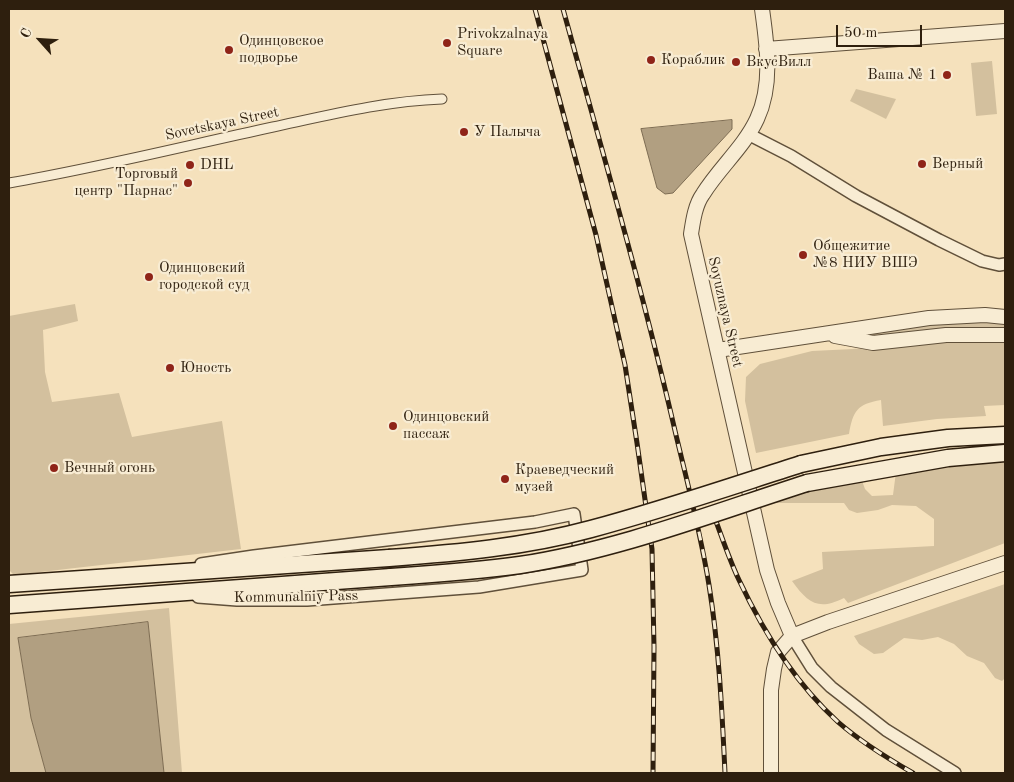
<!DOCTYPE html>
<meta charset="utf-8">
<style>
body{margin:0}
#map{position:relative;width:1014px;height:782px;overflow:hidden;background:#f5e1bc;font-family:"Old Standard TT",serif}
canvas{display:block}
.frame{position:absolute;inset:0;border:10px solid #2e1f0e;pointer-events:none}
.north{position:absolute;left:15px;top:15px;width:50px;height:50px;-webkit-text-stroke:4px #f8ecd3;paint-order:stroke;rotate:296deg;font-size:14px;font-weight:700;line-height:20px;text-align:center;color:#2e1f0e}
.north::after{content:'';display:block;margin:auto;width:18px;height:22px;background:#2e1f0e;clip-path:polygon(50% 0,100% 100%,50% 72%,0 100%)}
.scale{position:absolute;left:836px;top:25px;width:86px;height:22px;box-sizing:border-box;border:2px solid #2e1f0e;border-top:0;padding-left:6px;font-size:15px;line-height:18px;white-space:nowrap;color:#2e1f0e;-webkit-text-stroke:4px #f8ecd3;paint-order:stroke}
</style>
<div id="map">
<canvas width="1014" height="782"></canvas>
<div class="frame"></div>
<div class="north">С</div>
<div class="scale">50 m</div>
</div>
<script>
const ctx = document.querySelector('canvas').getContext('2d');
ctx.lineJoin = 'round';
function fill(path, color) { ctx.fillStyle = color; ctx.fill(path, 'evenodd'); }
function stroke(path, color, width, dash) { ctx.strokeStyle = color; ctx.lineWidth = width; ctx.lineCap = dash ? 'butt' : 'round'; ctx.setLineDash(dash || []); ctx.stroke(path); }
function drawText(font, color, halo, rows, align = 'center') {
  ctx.font = font + ' "Old Standard TT",serif'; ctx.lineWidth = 4.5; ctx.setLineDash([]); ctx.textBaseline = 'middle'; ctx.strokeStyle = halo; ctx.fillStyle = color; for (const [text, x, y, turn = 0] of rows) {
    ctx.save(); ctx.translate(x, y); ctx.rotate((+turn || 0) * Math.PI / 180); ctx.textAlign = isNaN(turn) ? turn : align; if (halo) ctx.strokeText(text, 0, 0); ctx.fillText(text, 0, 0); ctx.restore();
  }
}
const green = new Path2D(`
 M 992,61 L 997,114 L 976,116 L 971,63 Z
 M 856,89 L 896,99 L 886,119 L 850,101 Z
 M 75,304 L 78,321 L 43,330 L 45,372 L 52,402 L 119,393 L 132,437 L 222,421 L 241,549 L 14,575 L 9,570 L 9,316 Z
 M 968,321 L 1005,322 L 1005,330 L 875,338 L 868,333 L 922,324 Z
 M 985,340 L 1005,343 L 1005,405 L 984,406 L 986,416 L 937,419 L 883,426 L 881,400 C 857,404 853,411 849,434 L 756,453 L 745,401 L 746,377 L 760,364 L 812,351 L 853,349 L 950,341 Z
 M 1005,462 L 1005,543 L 848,603 L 844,598 C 818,611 808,603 792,581 L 823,569 L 822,552 L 934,546 L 934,519 L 916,506 L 892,505 L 878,510 L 857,513 L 849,510 L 844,503 L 774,503 L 775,500 L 812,488 L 861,478 L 865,489 L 872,496 L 893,495 L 896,472 Z
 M 1005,584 L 1005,678 L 1002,681 L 995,678 L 984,663 L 967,656 L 954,644 L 938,637 L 922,640 L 904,638 L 883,653 L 874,654 L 859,644 L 854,636 Z
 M 169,608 L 182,773 L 164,773 L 148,622 L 18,638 L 31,718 L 46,773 L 9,773 L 9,624 Z`);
const water = new Path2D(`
 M 732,120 L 732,129 L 673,193 L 665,194 L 657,188 L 641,129 Z
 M 148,622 L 164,773 L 46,773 L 31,718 L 18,638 Z`);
const pedestrian = new Path2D(`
 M 9,183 C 97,168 185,146 273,127 C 329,115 385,101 442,99`);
const minor = new Path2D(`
 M 748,134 L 791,156 L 856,196 L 939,240 L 982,261 L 999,265 L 1005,264
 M 198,597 L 237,600 L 307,600 L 479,587 L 582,570 L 574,514 L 535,522 L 254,556 L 201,564
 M 792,636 L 812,668 L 831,687 L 886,730 L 955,773`);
const tertiary = new Path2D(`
 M 762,9 C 767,45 773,85 757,119 C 744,147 719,168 703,194 C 695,205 693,221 691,234 L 767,570 L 778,603 L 792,636
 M 766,49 L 1005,31
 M 835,336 L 873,343 L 946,335 L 1005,335
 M 718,350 L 929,318 L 985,315 L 1005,317
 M 771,773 L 771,690 L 774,669 L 778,652 L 792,636 L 828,622 L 1005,563`);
const secondary = new Path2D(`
 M 801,464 L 881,447 L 948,438 L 1005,435
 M 807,483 L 948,458 L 1005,453
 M 9,584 L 389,558
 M 9,605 L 391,577`);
const rail = new Path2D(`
 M 535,9 L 596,235 L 625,365 L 637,443 L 652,549 L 654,647 L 653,773
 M 563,9 C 602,150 643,292 676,435 C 688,485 701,535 709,585 C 719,647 722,710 725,773
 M 714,516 C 722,537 729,559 739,580 C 763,631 795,683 838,722 C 861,742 887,758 913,773`);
const secondaryBridge = new Path2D(`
 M 389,558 C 457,553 525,547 591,529 C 662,510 732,486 801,464
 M 391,577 C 434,574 477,571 520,565 C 618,550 713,513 807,483`);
const markers = [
 [447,43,5,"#8f2418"],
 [229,50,5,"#8f2418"],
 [651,60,5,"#8f2418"],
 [736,62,5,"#8f2418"],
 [947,75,5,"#8f2418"],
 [464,132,5,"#8f2418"],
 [922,164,5,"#8f2418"],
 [190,165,5,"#8f2418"],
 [188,183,5,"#8f2418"],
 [803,255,5,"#8f2418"],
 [149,277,5,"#8f2418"],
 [170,368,5,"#8f2418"],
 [393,426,5,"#8f2418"],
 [54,468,5,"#8f2418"],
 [505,479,5,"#8f2418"]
];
const poiNames = [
 ["Privokzalnaya",457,34],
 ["Square",457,51],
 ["Одинцовское",239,41],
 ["подворье",239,58],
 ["Кораблик",661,60],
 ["ВкусВилл",746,62],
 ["Ваша № 1",937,75,"right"],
 ["У Палыча",474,132],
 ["Верный",932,164],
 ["DHL",200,165],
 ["Торговый",178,174,"right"],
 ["центр \"Парнас\"",178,191,"right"],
 ["Общежитие",813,246],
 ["№8 НИУ ВШЭ",813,263],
 ["Одинцовский",159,268],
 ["городской суд",159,285],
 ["Юность",180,368],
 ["Одинцовский",403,417],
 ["пассаж",403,434],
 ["Вечный огонь",64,468],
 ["Краеведческий",515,470],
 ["музей",515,487]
];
const streetNames = [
 ["Sovetskaya Street",222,124,-12],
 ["Soyuznaya Street",725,312,77],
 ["Kommunalniy Pass",296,597,-1]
];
fill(green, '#d3c09e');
fill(water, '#b19f81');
stroke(water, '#7d6c53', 1);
stroke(pedestrian, '#60503a', 11);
stroke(minor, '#60503a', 14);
stroke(tertiary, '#60503a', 16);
stroke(secondary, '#2e1f0e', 19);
stroke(pedestrian, '#f8ecd3', 9);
stroke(minor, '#f8ecd3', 11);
stroke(tertiary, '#f8ecd3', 14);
stroke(secondary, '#f8ecd3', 16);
stroke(rail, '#2e1f0e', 5);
stroke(rail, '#f8ecd3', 3, [9]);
stroke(secondaryBridge, '#2e1f0e', 19, []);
stroke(secondaryBridge, '#f8ecd3', 16);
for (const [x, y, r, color] of markers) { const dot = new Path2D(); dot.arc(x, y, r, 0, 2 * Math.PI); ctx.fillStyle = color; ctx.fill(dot); stroke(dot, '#f8ecd3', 2); }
drawText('15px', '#2e1f0e', '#f8ecd3', poiNames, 'left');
drawText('15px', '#2e1f0e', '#f8ecd3', streetNames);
</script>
